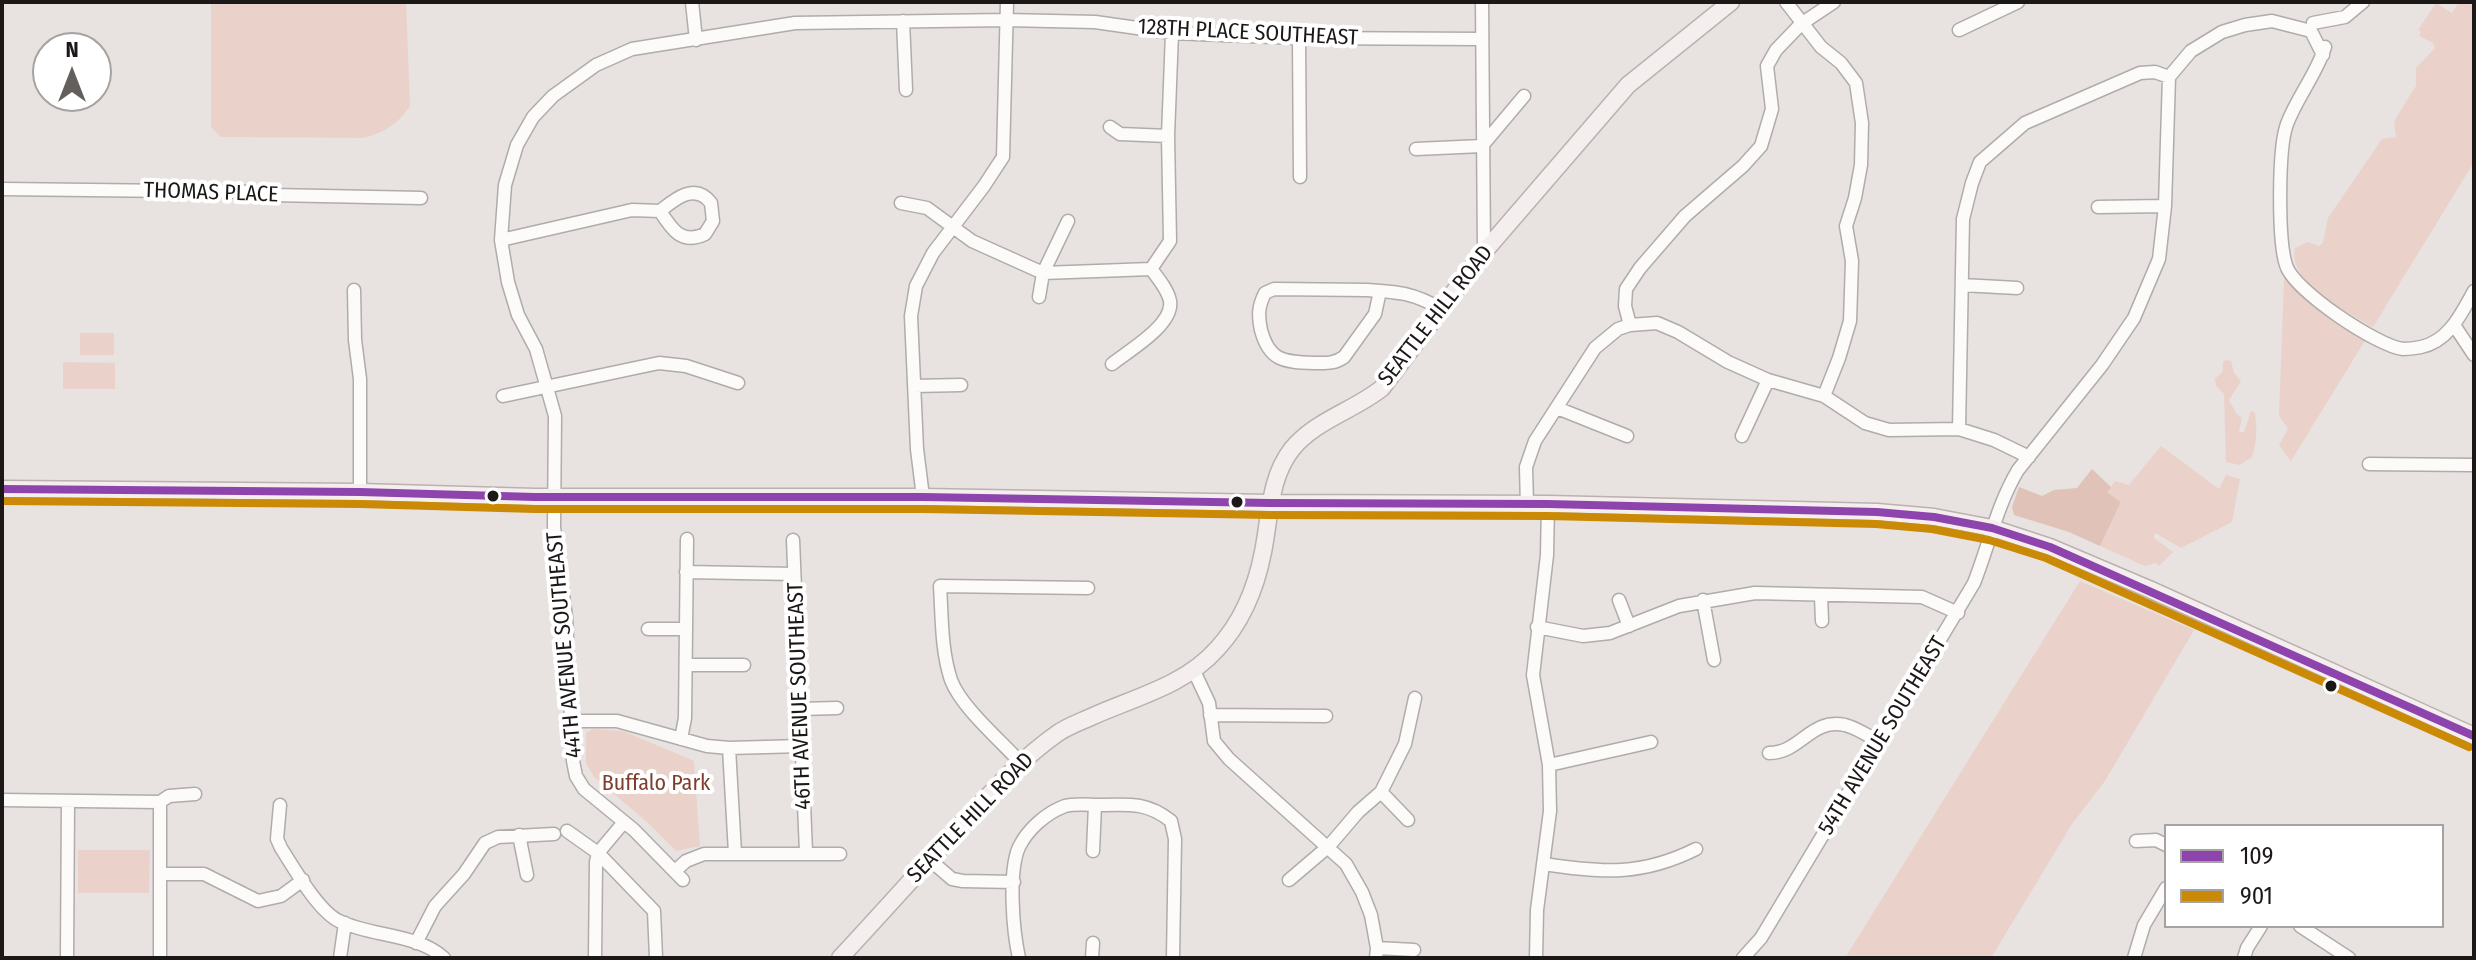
<!DOCTYPE html>
<style>
body{margin:0}
#map{position:relative;width:2476px;height:960px;overflow:hidden;background:#e8e2e0;font-family:"Fira Sans Condensed",sans-serif}
canvas{display:block}
.frame{position:absolute;inset:0;border:4px solid #1c1817;pointer-events:none}
.legend{position:absolute;left:2164px;top:824px;width:280px;height:104px;box-sizing:border-box;background:#fff;border:2px solid #a4a3a2;margin:0;padding:10px 14px;list-style:none;font-size:24px;color:#1c1817}
.legend li{display:flex;align-items:center;gap:16px;height:40px}
.legend b{width:40px;border:2px solid #a4a3a2}
.north{position:absolute;left:32px;top:32px;width:80px;height:80px;box-sizing:border-box;background:#fff;border:2px solid #a4a3a2;border-radius:50%;rotate:0deg;font-size:22px;font-weight:700;line-height:32px;text-align:center;color:#1c1817}
.north::after{content:'';display:block;margin:auto;width:28px;height:36px;background:#635f5d;clip-path:polygon(50% 0,100% 100%,50% 72%,0 100%)}
</style>
<div id="map">
<canvas width="2476" height="960"></canvas>
<div class="frame"></div>
<ul class="legend">
<li><b style="height:10px;background:#8e44ad"></b>109</li>
<li><b style="height:10px;background:#cb8a05"></b>901</li>
</ul>
<div class="north">N</div>
</div>
<script>
const ctx = document.querySelector('canvas').getContext('2d');
ctx.lineJoin = 'round';
function fill(path, color) { ctx.fillStyle = color; ctx.fill(path, 'evenodd'); }
function stroke(path, color, width, dash) { ctx.strokeStyle = color; ctx.lineWidth = width; ctx.lineCap = dash ? 'butt' : 'round'; ctx.setLineDash(dash || []); ctx.stroke(path); }
function drawText(font, color, halo, rows, align = 'center') {
  ctx.font = font + ' "Fira Sans Condensed",sans-serif'; ctx.lineWidth = 8; ctx.setLineDash([]); ctx.textBaseline = 'middle'; ctx.strokeStyle = halo; ctx.fillStyle = color; for (const [text, x, y, turn = 0] of rows) {
    ctx.save(); ctx.translate(x, y); ctx.rotate((+turn || 0) * Math.PI / 180); ctx.textAlign = isNaN(turn) ? turn : align; if (halo) ctx.strokeText(text, 0, 0); ctx.fillText(text, 0, 0); ctx.restore();
  }
}
const green = new Path2D(`
 M 211,2 L 406,2 L 410,106 C 398,124 384,133 363,138 L 221,137 L 211,127 Z
 M 2459,2 L 2474,2 L 2474,162 L 2373,327 C 2350,314 2286,281 2295,248 L 2308,242 L 2319,246 L 2323,243 L 2328,218 L 2382,139 L 2396,137 L 2394,121 L 2416,86 L 2416,68 L 2435,48 L 2433,43 L 2419,36 L 2421,32 L 2418,30 L 2436,3 L 2452,13 Z
 M 2286,278 C 2306,306 2337,322 2366,339 L 2291,461 L 2279,445 L 2288,429 L 2279,416 L 2284,280 Z
 M 80,333 L 114,333 L 114,355 L 80,355 Z
 M 2226,360 L 2231,361 L 2234,373 L 2241,381 L 2229,400 L 2236,413 L 2242,418 L 2239,432 L 2244,432 L 2251,411 L 2255,413 C 2257,429 2257,442 2252,457 L 2240,465 L 2226,462 L 2224,394 L 2216,386 L 2215,379 L 2223,371 L 2223,362 Z
 M 63,362 L 115,363 L 115,389 L 63,389 Z
 M 2161,446 L 2219,489 L 2226,475 L 2240,479 L 2232,522 L 2181,548 L 2155,533 L 2154,538 L 2173,552 L 2159,566 L 2155,563 L 2145,566 L 2100,546 L 2121,502 L 2107,492 L 2115,481 L 2129,485 Z
 M 2080,581 L 2194,630 L 2105,781 L 2072,824 L 1991,958 L 1845,958 Z
 M 593,729 L 623,731 L 694,761 L 700,846 L 676,851 L 648,823 L 594,777 L 586,763 L 586,733 Z
 M 78,850 L 150,850 L 149,893 L 78,893 Z`);
const forest = new Path2D(`
 M 2092,469 L 2111,487 L 2107,492 L 2121,502 L 2100,546 L 2069,532 L 2014,515 L 2012,507 L 2019,487 L 2042,496 L 2054,490 L 2077,488 Z`);
const minor = new Path2D(`
 M 692,2 L 696,40
 M 1482,2 L 1484,252
 M 1786,2 L 1821,47 L 1841,63 L 1856,83 L 1862,123 L 1861,165 L 1855,198 L 1846,226 L 1852,261 L 1850,321 L 1839,358 L 1824,396
 M 903,21 L 906,90
 M 2313,23 L 2345,17 L 2363,2
 M 1959,30 L 2018,2
 M 1299,38 L 1300,177
 M 2325,47 C 2316,75 2297,97 2287,124 C 2278,148 2278,240 2286,265 C 2293,290 2377,346 2403,349 C 2408,349 2416,348 2421,347 C 2449,341 2461,314 2474,291
 M 1110,127 L 1120,134 L 1168,136
 M 1416,149 L 1482,146 L 1524,96
 M 2,189 L 261,192 L 273,195 L 421,198
 M 901,203 L 927,208 L 972,241 L 1043,273 L 1151,269
 M 2098,207 L 2165,206
 M 501,240 L 632,210 L 660,211 C 672,230 682,245 705,234 L 713,221 L 711,203 C 695,182 675,199 660,211
 M 1962,285 L 2017,288
 M 354,290 L 355,340 L 360,379 L 360,492
 M 1380,291 L 1375,314 L 1344,357 C 1334,364 1326,363 1314,363 C 1284,362 1269,361 1261,330 C 1258,315 1258,307 1265,293 L 1274,289 L 1367,290 C 1399,292 1414,293 1441,309
 M 1039,297 L 1043,273 L 1068,221
 M 1630,325 L 1625,306 L 1626,289 L 1640,268 L 1685,216 L 1743,166 L 1761,146 L 1772,109 L 1767,66 L 1776,50 L 1801,24 L 1834,2
 M 2454,325 L 2474,355
 M 1112,364 C 1128,351 1174,325 1170,301 C 1168,290 1158,278 1151,269 L 1170,241 L 1168,136 L 1172,33
 M 914,386 L 961,385
 M 503,396 L 659,363 L 686,366 L 738,383
 M 1557,408 L 1627,436
 M 1959,429 L 1963,219 L 1972,183 L 1980,162 L 2025,123 L 2140,73 L 2155,72 L 2169,77 L 2191,51 L 2222,32 L 2245,25 L 2272,21 L 2311,31 L 2323,55
 M 1742,436 L 1768,380
 M 2369,464 L 2474,465
 M 923,497 L 917,449 L 911,316 L 916,286 L 933,253 L 984,186 L 1003,157 L 1007,2
 M 1527,506 L 1526,467 L 1535,441 L 1595,348 L 1618,329 L 1630,325 L 1657,323 L 1678,332 L 1728,362 L 1768,380 L 1824,396 L 1865,423 L 1889,430 L 1959,429 L 1994,440 L 2029,457
 M 793,540 L 806,852
 M 686,572 L 794,574
 M 1821,596 L 1822,621
 M 1619,600 L 1629,626
 M 1703,600 L 1714,660
 M 1537,627 L 1583,636 L 1610,633 L 1679,606 L 1755,593 L 1922,597 L 1958,613
 M 648,629 L 686,629
 M 686,665 L 744,665
 M 1194,671 L 1209,703 L 1214,741 L 1229,759 L 1346,864 L 1362,892 L 1371,915 L 1377,948 L 1376,958
 M 800,709 L 837,708
 M 1210,715 L 1326,716
 M 572,721 L 617,721 L 707,746 L 729,748 L 802,746
 M 681,739 L 685,718 L 687,539
 M 729,748 L 735,853
 M 1769,753 C 1801,753 1810,718 1845,725 C 1857,728 1869,736 1879,742
 M 1020,762 C 1000,740 961,707 951,680 C 941,650 942,616 940,586 L 1088,588
 M 1549,765 L 1651,742
 M 1381,792 L 1408,820
 M 2,800 L 160,802 L 169,796 L 195,794
 M 160,802 L 160,958
 M 280,805 L 277,839 L 281,848 C 294,868 318,911 339,921 C 372,937 416,933 444,958
 M 567,831 L 598,853 L 654,911 L 656,958
 M 519,835 L 527,875
 M 2136,841 L 2156,840 L 2166,845
 M 1093,851 L 1095,805
 M 930,860 L 952,879 L 963,881 L 1014,882
 M 1544,864 C 1602,873 1642,876 1696,849
 M 675,871 L 686,861 L 704,854 L 840,854
 M 161,874 L 204,874 L 258,901 L 281,896 L 303,880
 M 683,880 L 634,830 L 584,789 L 576,776 L 573,761 L 566,617 L 554,527 L 555,416 L 536,349 L 518,315 L 508,282 L 501,240 L 505,185 L 517,145 L 533,117 L 553,96 L 596,65 L 632,49 L 795,23 L 1006,20 L 1095,22 L 1172,33 L 1299,38 L 1482,39
 M 1289,880 L 1329,846 L 1358,812 L 1381,792 L 1405,744 L 1415,698
 M 2300,926 L 2349,958
 M 416,943 L 435,906 L 464,874 L 485,843 L 498,837 L 554,834
 M 1377,948 L 1414,950
 M 67,958 L 68,801
 M 340,958 L 345,923
 M 595,958 L 596,862 L 598,853 L 624,822
 M 1019,958 C 1013,931 1008,872 1019,847 C 1028,829 1046,813 1065,806 C 1075,803 1090,805 1102,805 C 1131,804 1148,803 1171,821 L 1175,839 L 1173,958
 M 1092,958 L 1093,943
 M 1536,958 L 1537,910 L 1550,811 L 1549,765 L 1533,675 L 1547,555 L 1548,504
 M 1743,958 L 1761,938 L 1974,583 C 1989,545 1997,505 2018,470 L 2102,365 L 2134,318 L 2159,259 L 2165,206 L 2169,77
 M 2134,958 L 2144,925 L 2166,888
 M 2244,958 L 2247,948 L 2261,926`);
const major = new Path2D(`
 M 2,489 L 360,492 L 535,497 L 923,497 L 1270,503 L 1548,504 L 1877,512 L 1934,517 L 1992,528 L 2050,547 L 2149,589 L 2474,736
 M 840,958 C 878,917 916,875 954,833 C 987,797 1018,761 1058,733 C 1068,726 1080,722 1091,717 C 1135,697 1184,686 1217,649 C 1242,622 1256,588 1263,552 C 1270,518 1269,478 1292,449 C 1314,421 1355,410 1382,388 L 1484,252 L 1628,85 L 1731,2`);
const bus1 = new Path2D(`
 M 2,489 L 360,492 L 535,497 L 923,497 L 1270,503 L 1548,504 L 1877,512 L 1934,517 L 1992,528 L 2050,547 L 2474,736`);
const bus2 = new Path2D(`
 M 2,501 L 360,504 L 535,509 L 923,509 L 1270,515 L 1548,516 L 1876,524 L 1932,529 L 1989,540 L 2046,558 L 2469,747`);
const markers = [
 [493,496,7,"#1c1817"],
 [1237,502,7,"#1c1817"],
 [2331,686,7,"#1c1817"]
];
const streetNames = [
 ["128TH PLACE SOUTHEAST",1248,33,3],
 ["THOMAS PLACE",211,193,2],
 ["SEATTLE HILL ROAD",1436,316,-52],
 ["44TH AVENUE SOUTHEAST",565,645,-95],
 ["46TH AVENUE SOUTHEAST",800,696,-92],
 ["54TH AVENUE SOUTHEAST",1883,736,-59],
 ["SEATTLE HILL ROAD",971,818,-46]
];
const parkNames = [
 ["Buffalo Park",656,784]
];
fill(green, '#ead2cb');
fill(forest, '#e0c2b9');
stroke(minor, '#b0acab', 15);
stroke(major, '#bbb1ae', 19);
stroke(minor, '#fcfbfa', 12);
stroke(major, '#f4efee', 16);
stroke(bus1, '#8e44ad', 8);
stroke(bus2, '#cb8a05', 8);
for (const [x, y, r, color] of markers) { const dot = new Path2D(); dot.arc(x, y, r, 0, 2 * Math.PI); ctx.fillStyle = color; ctx.fill(dot); stroke(dot, '#fff', 3); }
drawText('22px', '#1c1817', '#fff', streetNames);
drawText('22px', '#7d3f2d', '#fff', parkNames);
</script>
